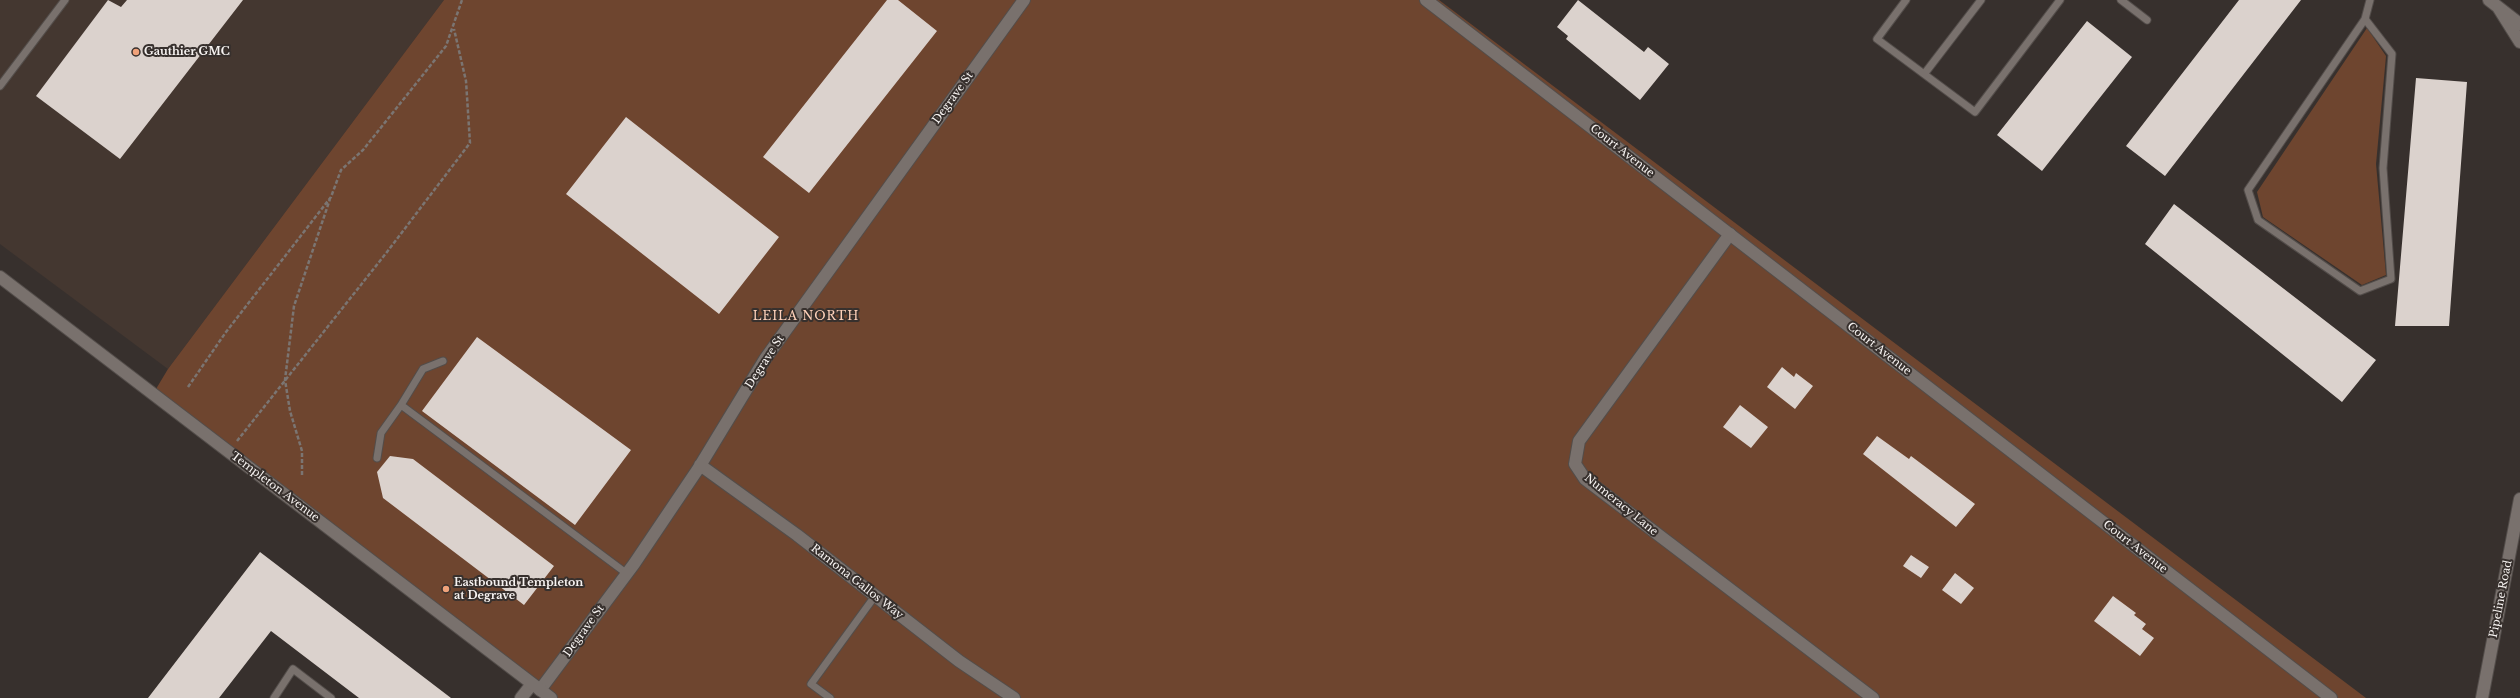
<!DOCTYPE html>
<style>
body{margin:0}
canvas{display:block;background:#37302d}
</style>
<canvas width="2520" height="698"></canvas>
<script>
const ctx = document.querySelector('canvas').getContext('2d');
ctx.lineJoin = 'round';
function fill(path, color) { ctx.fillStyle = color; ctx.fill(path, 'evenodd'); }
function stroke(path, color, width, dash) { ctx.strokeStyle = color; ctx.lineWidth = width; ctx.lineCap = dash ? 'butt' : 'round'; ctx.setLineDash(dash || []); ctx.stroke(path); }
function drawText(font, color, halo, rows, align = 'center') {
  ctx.font = font + ' "Libre Baskerville",serif'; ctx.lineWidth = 4; ctx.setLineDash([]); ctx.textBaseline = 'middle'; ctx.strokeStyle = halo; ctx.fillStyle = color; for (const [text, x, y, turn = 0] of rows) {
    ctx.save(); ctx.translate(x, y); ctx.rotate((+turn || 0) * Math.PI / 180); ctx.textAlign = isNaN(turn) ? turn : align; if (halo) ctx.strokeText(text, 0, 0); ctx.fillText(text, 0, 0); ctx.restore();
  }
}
const built = new Path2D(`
 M 0,0 L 444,0 L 168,369 L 0,244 Z`);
const green = new Path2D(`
 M 444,0 L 1439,0 L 2366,698 L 550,698 L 153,394 L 168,369 Z
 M 2367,28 L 2386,56 L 2376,164 L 2386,275 L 2362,285 L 2263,217 L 2257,192 Z`);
const building = new Path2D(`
 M 108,0 L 121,7 L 127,0 L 243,0 L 120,159 L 36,96 Z
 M 887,0 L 898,0 L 937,31 L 809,193 L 763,157 Z
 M 1578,0 L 1644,52 L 1648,47 L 1669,64 L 1640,100 L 1566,39 L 1568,36 L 1557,27 Z
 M 2239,0 L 2301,0 L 2165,176 L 2126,146 Z
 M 2087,21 L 2132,57 L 2042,171 L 1997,135 Z
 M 2416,78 L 2467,82 L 2449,326 L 2395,326 Z
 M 626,117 L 779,237 L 719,314 L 566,194 Z
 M 2174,204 L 2376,360 L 2342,402 L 2145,244 Z
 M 477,337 L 631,450 L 575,525 L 422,411 Z
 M 1782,367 L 1794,377 L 1796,373 L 1813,386 L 1795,409 L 1767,387 Z
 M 1740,405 L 1768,427 L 1751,448 L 1723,427 Z
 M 1877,436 L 1909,459 L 1911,456 L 1975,504 L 1956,527 L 1863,454 Z
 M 390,456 L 413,459 L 554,566 L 524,605 L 383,498 L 377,472 Z
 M 260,552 L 451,698 L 359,698 L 271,631 L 219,698 L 148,698 Z
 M 1911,555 L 1929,567 L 1921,578 L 1903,566 Z
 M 1955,573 L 1974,588 L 1961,604 L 1942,590 Z
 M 2113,596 L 2136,613 L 2134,615 L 2146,624 L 2142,629 L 2154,638 L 2140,656 L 2094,621 Z`);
const path = new Path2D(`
 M 188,387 L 226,332 L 331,197 L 341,170 L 363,150 L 446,46 L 462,0
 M 237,441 L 387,252 L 470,143 L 466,81 L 454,29
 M 302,475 L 302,451 L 290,411 L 285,380 L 294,306 L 330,199`);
const lane = new Path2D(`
 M 1906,0 L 1877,39 L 1975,112 L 2060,0
 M 2121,0 L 2147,20
 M 2365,19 L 2392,54 L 2383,168 L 2391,279 L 2360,291 L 2258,220 L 2248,190 L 2365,19 L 2370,0
 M 1925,73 L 1981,0
 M 0,86 L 65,0
 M 401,405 L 423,369 L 443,361
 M 377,458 L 381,433 L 401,405 L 626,573
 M 274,698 L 293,669 L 331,698
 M 830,698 L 811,684 L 875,596`);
const street = new Path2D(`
 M 1730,234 L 1579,441 L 1575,464 L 1585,479 L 1873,698
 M 700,465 L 797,535 L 959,661 L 1014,698
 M 540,690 L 634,564 L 698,469 L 765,359 L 1024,0
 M 521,698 L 532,684`);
const secondary = new Path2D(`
 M 1426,0 L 2331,698
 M 2489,0 L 2520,24
 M 2498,7 L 2520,42
 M 0,277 L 551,698
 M 2482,698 L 2520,499`);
const markers = [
 [136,52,4,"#f0a27a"],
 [446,589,4,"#f0a27a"]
];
const poiNames = [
 ["Gauthier GMC",144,52],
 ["Eastbound Templeton",454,583],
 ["at Degrave",454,596]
];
const streetNames = [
 ["Degrave St",953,98,-54],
 ["Court Avenue",1622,151,38],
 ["Court Avenue",1879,349,38],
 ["Degrave St",765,362,-57],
 ["Templeton Avenue",275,487,37],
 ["Numeracy Lane",1621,505,39],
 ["Court Avenue",2135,547,38],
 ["Ramona Gallos Way",857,582,38],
 ["Pipeline Road",2501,599,-79],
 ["Degrave St",584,631,-54]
];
const neighbourhoodNames = [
 ["LEILA NORTH",806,317]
];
fill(built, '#443730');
fill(green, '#6e452f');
fill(building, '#dbd2cd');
stroke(lane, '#534d4a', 9);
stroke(street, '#534d4a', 14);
stroke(secondary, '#534d4a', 14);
stroke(path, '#7b7572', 2.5, [4, 2]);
stroke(lane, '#79716d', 7);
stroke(street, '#79716d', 12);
stroke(secondary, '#79716d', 12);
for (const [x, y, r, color] of markers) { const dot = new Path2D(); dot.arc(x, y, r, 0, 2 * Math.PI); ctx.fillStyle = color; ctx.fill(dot); stroke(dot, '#37302d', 1.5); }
drawText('bold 11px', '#f7f3f1', '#37302d', poiNames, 'left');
drawText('11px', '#f7f3f1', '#37302d', streetNames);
ctx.letterSpacing = '1px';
drawText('12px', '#fed1ba', '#37302d', neighbourhoodNames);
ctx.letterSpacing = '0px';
</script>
